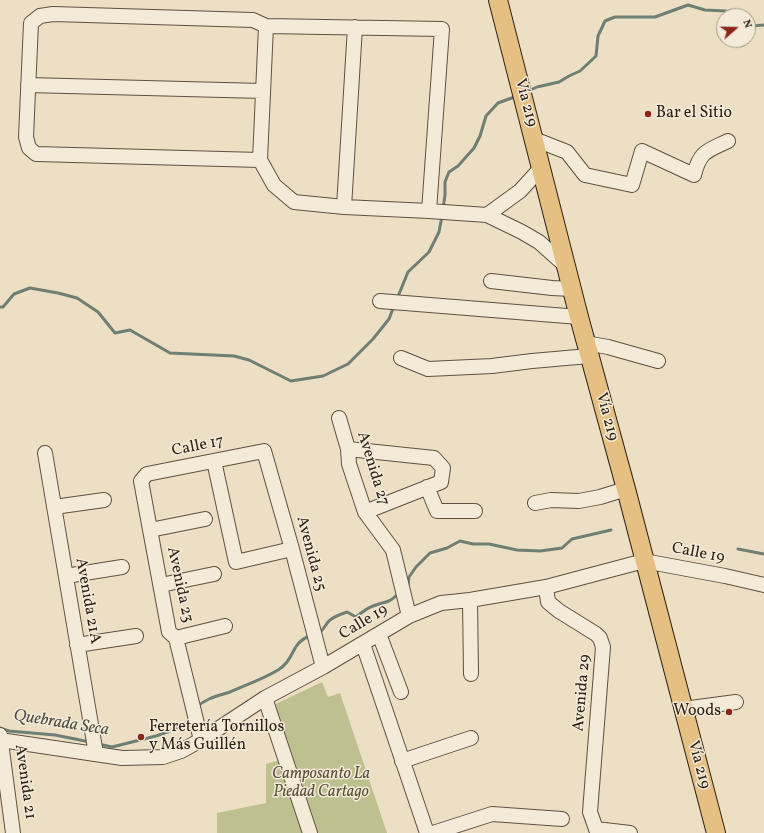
<!DOCTYPE html>
<meta charset="utf-8">
<style>
body{margin:0}
#map{position:relative;width:764px;height:833px;overflow:hidden;background:#eddfc3;font-family:Vollkorn,serif}
canvas{display:block}
.north{position:absolute;left:716px;top:8px;width:40px;height:40px;box-sizing:border-box;background:#f3ead8;border:1px solid #a49a8a;border-radius:50%;rotate:70deg;font-size:11px;font-weight:700;line-height:16px;text-align:center;color:#2e2216}
.north::after{content:'';display:block;margin:auto;width:14px;height:18px;background:#8f2418;clip-path:polygon(50% 0,100% 100%,50% 72%,0 100%)}
</style>
<div id="map">
<canvas width="764" height="833"></canvas>
<div class="north">N</div>
</div>
<script>
const ctx = document.querySelector('canvas').getContext('2d');
ctx.lineJoin = 'round';
function fill(path, color) { ctx.fillStyle = color; ctx.fill(path, 'evenodd'); }
function stroke(path, color, width, dash) { ctx.strokeStyle = color; ctx.lineWidth = width; ctx.lineCap = dash ? 'butt' : 'round'; ctx.setLineDash(dash || []); ctx.stroke(path); }
function drawText(font, color, halo, rows, align = 'center') {
  ctx.font = font + ' Vollkorn,serif'; ctx.lineWidth = 3; ctx.setLineDash([]); ctx.textBaseline = 'middle'; ctx.strokeStyle = halo; ctx.fillStyle = color; for (const [text, x, y, turn = 0] of rows) {
    ctx.save(); ctx.translate(x, y); ctx.rotate((+turn || 0) * Math.PI / 180); ctx.textAlign = isNaN(turn) ? turn : align; if (halo) ctx.strokeText(text, 0, 0); ctx.fillText(text, 0, 0); ctx.restore();
  }
}
const green = new Path2D(`
 M 322,682 L 328,697 L 340,693 L 387,833 L 217,833 L 217,813 L 266,803 L 266,764 L 280,760 L 263,710 Z`);
const stream = new Path2D(`
 M 748,24 L 751,26 L 764,25
 M 528,91 L 537,87 L 559,82 L 569,76 L 580,71 L 596,56 L 598,36 L 605,21 L 615,17 L 655,17 L 688,5 L 705,10 L 726,11 L 735,16
 M 443,209 L 445,195 L 445,182 L 449,172 L 458,166 L 474,148 L 480,136 L 486,116 L 498,103 L 517,96
 M 397,299 L 408,272 L 429,252 L 439,232 L 442,216
 M 0,307 L 3,307 L 14,294 L 30,288 L 58,293 L 77,298 L 98,312 L 115,333 L 130,330 L 170,353 L 234,356 L 249,360 L 291,381 L 323,376 L 348,364 L 373,339 L 389,319 L 394,306
 M 738,549 L 764,554
 M 408,585 L 409,577 L 416,567 L 430,553 L 447,548 L 460,541 L 473,544 L 489,544 L 517,550 L 540,551 L 562,548 L 572,539 L 611,530
 M 319,633 C 323,630 325,626 328,622 C 332,617 341,614 347,612 L 356,617 C 361,613 367,608 373,606 C 386,601 388,604 399,593
 M 197,707 C 206,698 218,696 230,692 C 246,685 263,679 278,670 C 295,660 291,642 310,636
 M 0,728 L 9,731 L 55,735 L 90,742
 M 98,744 L 112,747 L 156,736 L 173,730 L 186,723 L 190,717`);
const minor = new Path2D(`
 M 28,85 L 263,91
 M 534,139 L 567,152 L 585,175 L 632,185 L 642,151 L 694,175 C 700,151 707,151 728,141
 M 260,160 L 36,154 L 29,148 L 26,137 L 31,23 L 40,16 L 53,14 L 253,20 L 266,26
 M 344,207 L 355,27
 M 429,211 L 344,207 L 294,202 L 274,185 L 260,160 L 266,26 L 442,29 L 429,211 L 487,215 L 522,232 L 539,242 L 566,266
 M 487,215 L 520,191 L 541,168
 M 491,281 L 552,288 L 572,289
 M 380,301 L 579,317
 M 586,343 L 608,347 L 658,361
 M 401,358 L 428,369 L 492,366 L 532,361 L 589,356
 M 339,418 L 348,449 L 349,464 L 365,512 L 393,550 L 409,616
 M 348,449 L 434,458 L 443,468 L 441,482 L 365,512
 M 45,453 L 96,754
 M 214,461 L 236,562 L 292,549
 M 427,487 L 437,511 L 475,511
 M 535,503 L 551,500 L 579,501 L 600,497 L 626,489
 M 54,507 L 104,500
 M 150,530 L 205,519
 M 66,576 L 122,567
 M 161,585 L 214,574
 M 546,587 L 548,602 L 559,611 L 596,634 L 600,638 L 603,647 L 590,812 L 596,829 L 630,833
 M 470,600 L 471,674
 M 379,634 L 401,692
 M 176,638 L 225,626
 M 363,644 L 427,833
 M 77,645 L 136,636
 M 265,698 L 310,833
 M 683,709 L 736,702
 M 0,735 L 13,833
 M 0,740 L 122,758 L 163,757 L 181,751 L 201,740 L 265,698 L 323,667 L 409,616 L 441,603 L 470,600 L 546,587 L 644,561 L 725,576 L 764,585
 M 201,740 L 176,638 L 169,632 L 141,481 L 147,474 L 264,451 L 292,549 L 323,667
 M 402,761 L 471,738
 M 433,833 L 492,814 L 562,819`);
const major = new Path2D(`
 M 498,0 L 579,317 L 626,489 L 716,833`);
const markers = [
 [648,114,4,"#8f2418"],
 [729,712,4,"#8f2418"],
 [141,737,4,"#8f2418"]
];
const streetNames = [
 ["Vía 219",525,103,75],
 ["Vía 219",606,417,75],
 ["Calle 17",198,447,-11],
 ["Avenida 27",372,469,73],
 ["Avenida 25",310,554,75],
 ["Calle 19",698,554,11],
 ["Avenida 23",179,585,78],
 ["Avenida 21A",87,601,80],
 ["Calle 19",364,623,-31],
 ["Avenida 29",583,693,-85],
 ["Vía 219",698,765,75],
 ["Avenida 21",24,782,82]
];
const poiNames = [
 ["Bar el Sitio",656,114],
 ["Woods",721,712,"right"],
 ["Ferretería Tornillos",149,728],
 ["y Más Guillén",149,746]
];
const parkNames = [
 ["Camposanto La",321,775],
 ["Piedad Cartago",321,793]
];
const waterNames = [
 ["Quebrada Seca",61,724,9]
];
fill(green, '#bfc08f');
stroke(stream, '#6e7f74', 3);
stroke(minor, '#5e5141', 16);
stroke(major, '#2e2216', 20);
stroke(minor, '#f3ead8', 14);
stroke(major, '#e6c082', 18);
for (const [x, y, r, color] of markers) { const dot = new Path2D(); dot.arc(x, y, r, 0, 2 * Math.PI); ctx.fillStyle = color; ctx.fill(dot); stroke(dot, '#f3ead8', 1.5); }
drawText('16px', '#2e2216', '#f3ead8', streetNames);
drawText('16px', '#2e2216', '#f3ead8', poiNames, 'left');
drawText('italic 16px', '#5a513a', '#f3ead8', parkNames);
drawText('italic 17px', '#4e5045', '#f3ead8', waterNames);
</script>
